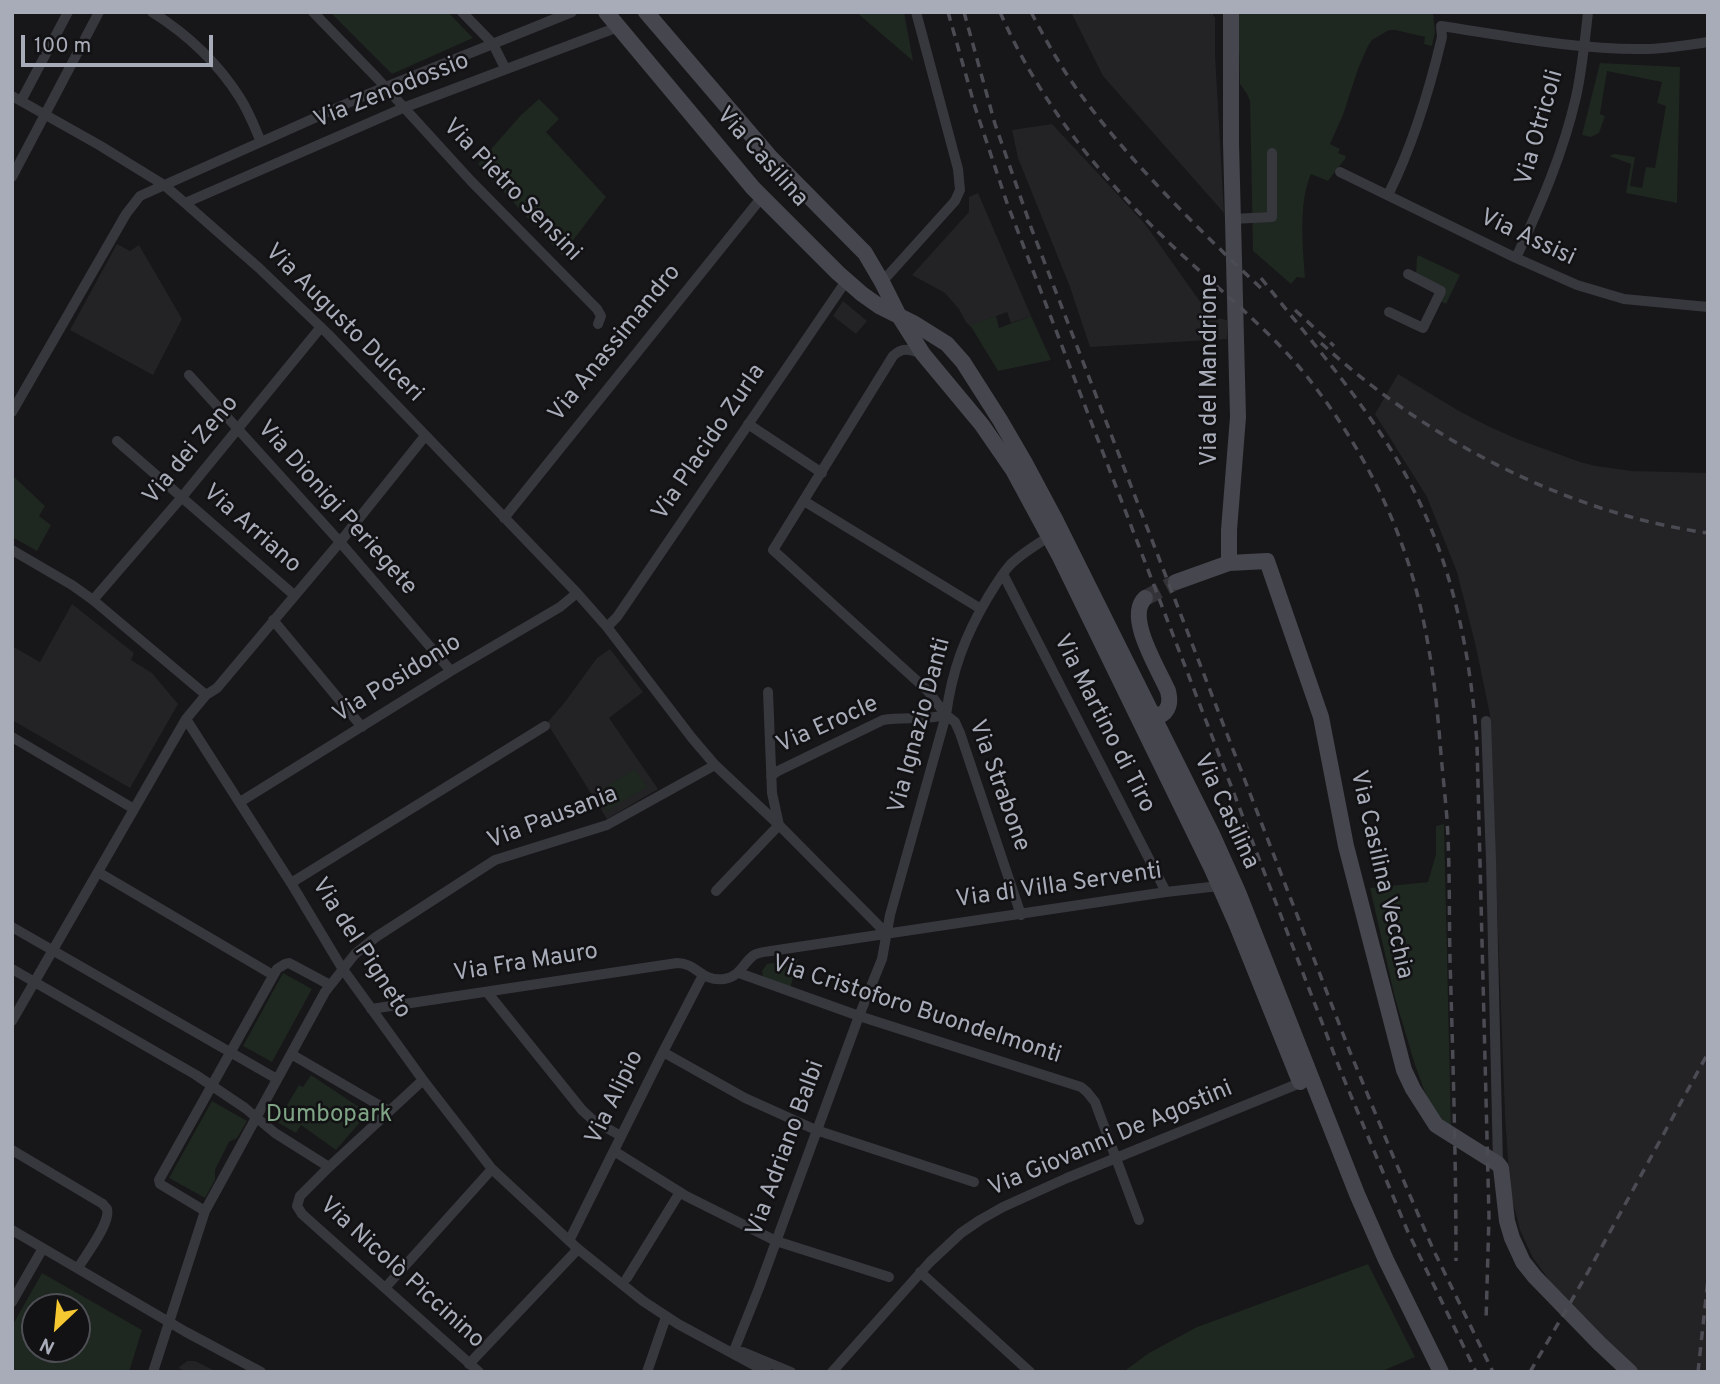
<!DOCTYPE html>
<meta charset="utf-8">
<style>
body{margin:0}
#map{position:relative;width:1720px;height:1384px;overflow:hidden;background:#171618;font-family:Overpass,sans-serif}
canvas{display:block}
.frame{position:absolute;inset:0;border:14px solid #a8acb9;pointer-events:none}
.north{position:absolute;left:21px;top:1293px;width:70px;height:70px;box-sizing:border-box;background:#121113;border:2px solid #4e4f55;border-radius:50%;rotate:206deg;font-size:19px;font-weight:700;line-height:28px;text-align:center;color:#a8acb9}
.north::after{content:'';display:block;margin:auto;width:24px;height:32px;background:#f5c832;clip-path:polygon(50% 0,100% 100%,50% 72%,0 100%)}
.scale{position:absolute;left:21px;top:35px;width:192px;height:32px;box-sizing:border-box;border:4px solid #a8acb9;border-top:0;padding-left:9px;font-size:21px;line-height:24px;white-space:nowrap;color:#a8acb9;-webkit-text-stroke:5px #121113;paint-order:stroke}
</style>
<div id="map">
<canvas width="1720" height="1384"></canvas>
<div class="frame"></div>
<div class="north">N</div>
<div class="scale">100 m</div>
</div>
<script>
const ctx = document.querySelector('canvas').getContext('2d');
ctx.lineJoin = 'round';
function fill(path, color) { ctx.fillStyle = color; ctx.fill(path, 'evenodd'); }
function stroke(path, color, width, dash) { ctx.strokeStyle = color; ctx.lineWidth = width; ctx.lineCap = dash ? 'butt' : 'round'; ctx.setLineDash(dash || []); ctx.stroke(path); }
function drawText(font, color, halo, rows, align = 'center') {
  ctx.font = font + ' Overpass,sans-serif'; ctx.lineWidth = 5; ctx.setLineDash([]); ctx.textBaseline = 'middle'; ctx.strokeStyle = halo; ctx.fillStyle = color; for (const [text, x, y, turn = 0] of rows) {
    ctx.save(); ctx.translate(x, y); ctx.rotate((+turn || 0) * Math.PI / 180); ctx.textAlign = isNaN(turn) ? turn : align; if (halo) ctx.strokeText(text, 0, 0); ctx.fillText(text, 0, 0); ctx.restore();
  }
}
const built = new Path2D(`
 M 1071,12 L 1213,12 L 1213,16 L 1215,17 L 1215,54 L 1224,213 L 1103,76 Z
 M 1052,124 L 1145,224 L 1211,317 L 1227,320 L 1227,339 L 1090,347 L 1070,287 L 1018,158 L 1012,130 Z
 M 978,193 L 1031,316 L 1011,323 L 1007,312 L 970,326 L 966,322 L 959,309 L 945,293 L 912,275 L 969,212 L 969,197 Z
 M 117,244 L 130,251 L 139,245 L 182,319 L 153,375 L 70,330 Z
 M 843,301 L 867,321 L 856,334 L 833,316 Z
 M 1398,374 L 1459,411 L 1488,426 L 1517,439 L 1580,462 L 1596,466 L 1632,471 L 1708,473 L 1708,1372 L 1639,1372 L 1550,1284 L 1547,1277 L 1533,1258 L 1520,1230 L 1510,1190 L 1505,1115 L 1490,715 L 1476,647 L 1457,572 L 1427,497 L 1375,414 Z
 M 72,604 L 134,653 L 131,660 L 152,673 L 178,704 L 130,788 L 12,720 L 12,646 L 40,662 Z
 M 610,649 L 643,692 L 609,718 L 658,789 L 607,819 L 547,723 L 565,702 L 597,658 Z
 M 187,1361 L 195,1361 L 217,1372 L 183,1372 L 183,1370 L 178,1368 Z`);
const green = new Path2D(`
 M 330,12 L 448,12 L 473,38 L 392,74 Z
 M 856,12 L 904,12 L 913,61 Z
 M 1238,12 L 1433,12 L 1435,32 L 1432,46 L 1424,44 L 1425,37 L 1395,30 L 1389,30 L 1372,40 L 1367,48 L 1358,69 L 1343,115 L 1330,144 L 1340,149 L 1338,153 L 1346,156 L 1345,159 L 1328,181 L 1311,174 C 1298,204 1303,246 1305,278 L 1297,277 L 1291,284 L 1253,251 L 1250,101 L 1247,94 L 1240,84 Z
 M 1600,63 L 1680,67 L 1677,203 L 1626,193 L 1631,164 L 1609,156 L 1615,154 L 1635,157 L 1630,186 L 1642,188 L 1646,167 L 1655,168 L 1666,106 L 1657,103 L 1662,82 L 1607,71 L 1600,114 L 1605,116 L 1599,133 L 1591,137 L 1582,135 Z
 M 539,99 L 559,119 L 546,132 L 606,197 L 562,255 L 478,164 L 521,115 Z
 M 1418,255 L 1460,275 L 1446,304 L 1440,301 L 1446,291 L 1415,275 C 1418,268 1415,262 1418,255 Z
 M 996,316 L 999,328 L 1031,316 L 1051,360 L 998,371 L 970,325 Z
 M 12,475 L 45,506 L 39,516 L 51,525 L 37,551 L 12,537 Z
 M 635,769 L 647,787 L 607,811 L 596,793 Z
 M 1444,824 L 1451,1129 L 1446,1126 L 1430,1106 L 1415,1065 L 1395,998 L 1370,888 L 1428,882 L 1436,854 L 1436,826 Z
 M 798,959 L 790,989 L 763,977 L 762,971 L 767,964 Z
 M 283,973 L 312,989 L 272,1062 L 243,1046 Z
 M 311,1075 L 368,1113 L 336,1150 L 301,1125 L 296,1133 L 277,1122 L 299,1085 L 303,1087 Z
 M 212,1101 L 247,1121 L 237,1138 L 229,1142 L 215,1170 L 215,1180 L 205,1198 L 169,1178 Z
 M 1368,1264 L 1415,1357 L 1380,1372 L 1123,1372 L 1149,1353 L 1197,1327 Z
 M 42,1273 L 142,1330 L 129,1372 L 12,1372 L 12,1326 ZM 77,1307 L 77,1349 L 35,1349 L 35,1307 Z`);
const secondaryTunnel = new Path2D(`
 M 1145,598 L 1176,582`);
const street = new Path2D(`
 M 152,12 C 187,34 218,63 240,98 C 249,112 255,128 261,142
 M 313,12 L 378,79 L 471,181 L 597,309 L 601,316 L 598,324
 M 462,12 L 493,44 L 505,68
 M 12,96 L 99,145 L 164,185 L 185,203 L 259,268 L 328,334 L 577,593 L 607,627 L 692,738 L 715,765 L 779,825 L 887,934
 M 21,101 L 68,12
 M 1340,172 L 1516,258 L 1577,285 L 1624,299 L 1708,307
 M 12,177 L 99,12
 M 1388,195 C 1413,145 1429,92 1442,37 L 1441,26 C 1507,36 1578,50 1644,49 C 1665,49 1687,45 1708,42
 M 185,203 L 403,108 L 618,27
 M 1232,219 L 1272,217 L 1272,153
 M 1516,258 C 1540,206 1563,154 1576,97 C 1582,70 1585,41 1588,12
 M 882,282 L 955,201 L 960,190 L 958,169 L 916,12
 M 1389,312 L 1423,328 L 1441,291 L 1408,274
 M 923,354 C 911,350 903,346 893,356 L 773,550 L 927,690 L 946,715 L 955,722 L 960,733 L 1021,915
 M 189,375 L 340,542 L 451,671
 M 12,412 L 126,214 L 140,196 L 366,95 L 572,12
 M 748,424 L 822,473
 M 117,441 L 294,595
 M 804,501 L 981,609
 M 504,518 L 762,197
 M 12,550 L 72,585 L 93,600 L 206,695 L 186,719 L 291,883 L 342,968 L 423,1080 L 492,1169 L 578,1249 L 643,1301 L 678,1324 L 767,1372
 M 1003,574 L 1166,892
 M 93,600 L 182,497 L 321,327
 M 273,620 L 362,727
 M 607,627 L 617,617 L 846,281
 M 206,695 L 217,688 L 340,542 L 425,436
 M 1486,721 L 1491,860 L 1498,1164
 M 12,737 L 134,809
 M 771,776 L 778,771 L 883,720 C 904,716 925,721 946,715
 M 240,802 L 451,671 L 560,607 L 577,593
 M 98,872 L 273,975
 M 291,883 L 545,726
 M 716,891 L 779,825 L 772,793 L 768,692
 M 12,927 L 277,1079
 M 12,969 L 196,1075 L 245,1108 L 275,1133 L 329,1167
 M 739,973 L 859,1016 L 1081,1087 L 1087,1092 L 1095,1102 L 1139,1220
 M 487,992 L 582,1110 L 594,1121 L 621,1136
 M 371,1009 L 677,963 C 697,963 701,982 724,979 C 741,976 742,964 754,955 C 759,952 765,952 771,951 L 1166,892 L 1219,886
 M 12,1021 L 186,719
 M 663,1052 L 745,1098 L 816,1130 L 974,1182
 M 291,1054 L 389,1111
 M 423,1080 L 329,1167 L 300,1196 L 297,1206 L 302,1214 L 479,1372
 M 12,1150 L 103,1204 C 104,1206 106,1207 107,1209 C 111,1223 85,1256 78,1268
 M 614,1151 L 686,1196 L 776,1241 L 889,1277
 M 205,1211 L 160,1184 L 159,1180 L 277,969 L 285,964 L 289,963 L 330,985
 M 12,1230 L 186,1332 L 261,1372
 M 569,1241 L 663,1052 L 703,975
 M 920,1272 L 1030,1372
 M 627,1278 L 680,1192
 M 385,1288 L 492,1169
 M 12,1302 L 43,1248
 M 469,1364 L 578,1249
 M 153,1372 L 205,1211 L 325,992 L 355,954 L 376,937 L 495,860 L 607,825 L 715,765
 M 647,1372 L 666,1317
 M 791,1372 L 743,1352 L 733,1353 L 759,1288 L 859,1016 L 882,959 L 890,915 L 946,715 C 952,670 965,636 988,597 C 995,586 1001,575 1010,565 C 1021,554 1036,545 1050,536
 M 832,1372 L 930,1262 L 961,1233 L 980,1220 L 1003,1207 L 1067,1178 L 1300,1083`);
const secondary = new Path2D(`
 M 606,12 L 753,188 L 838,273 L 862,294 L 879,306 L 915,324 L 947,344 L 963,362 L 1000,420 L 1025,463 L 1056,521 L 1212,834 L 1238,892 L 1357,1194 L 1386,1260 L 1441,1372
 M 646,12 L 771,158 L 865,253 L 882,282 L 899,316 L 923,354 L 982,425 L 1013,470 L 1060,557 L 1212,869 L 1236,923 L 1300,1082
 M 1229,563 L 1229,530 L 1238,417 L 1231,143 L 1231,12
 M 1176,582 L 1229,563 L 1267,561 L 1321,717 L 1346,846 L 1404,1070 L 1413,1089 L 1436,1125 L 1498,1164 L 1501,1168 L 1507,1221 L 1512,1238 L 1523,1262 L 1535,1277 L 1599,1343 L 1630,1372
 M 1145,598 C 1125,617 1159,670 1168,691 C 1171,702 1169,712 1159,716 L 1153,713`);
const rail = new Path2D(`
 M 948,12 L 975,107 L 1007,203 L 1341,1072 L 1408,1232 L 1476,1372
 M 964,12 L 995,124 L 1032,230 L 1350,1052 L 1393,1156 L 1433,1249 L 1493,1372
 M 1000,12 C 1041,106 1105,183 1179,252 C 1222,292 1267,328 1305,374 C 1357,439 1398,516 1418,597 C 1430,645 1436,693 1440,742 C 1442,768 1445,794 1447,819 C 1450,866 1449,913 1450,959 C 1453,1060 1456,1160 1456,1261
 M 1031,12 C 1046,41 1062,69 1081,95 C 1132,164 1201,232 1264,291
 M 1261,278 C 1310,340 1364,401 1403,470 C 1451,556 1470,647 1477,744 L 1489,1216 L 1486,1322
 M 1295,310 L 1334,346
 M 1321,343 C 1426,439 1565,513 1708,533
 M 1530,1372 L 1588,1272 L 1708,1053
 M 1698,1372 L 1708,1279`);
const streetNames = [
 ["Via Zenodossio",392,92,-22],
 ["Via Otricoli",1541,128,-74],
 ["Via Casilina",761,158,48],
 ["Via Pietro Sensini",511,191,46],
 ["Via Assisi",1527,239,25],
 ["Via Augusto Dulceri",343,324,45],
 ["Via Anassimandro",616,344,-51],
 ["Via del Mandrione",1211,370,-90],
 ["Via Placido Zurla",710,443,-56],
 ["Via dei Zeno",192,451,-50],
 ["Via Dionigi Periegete",336,509,48],
 ["Via Arriano",251,530,41],
 ["Via Posidonio",398,680,-32],
 ["Via Martino di Tiro",1103,724,63],
 ["Via Erocle",828,726,-24],
 ["Via Ignazio Danti",921,726,-75],
 ["Via Strabone",998,786,70],
 ["Via Casilina",1225,812,65],
 ["Via Pausania",553,819,-21],
 ["Via Casilina Vecchia",1380,875,77],
 ["Via di Villa Serventi",1059,887,-8],
 ["Via del Pigneto",360,949,57],
 ["Via Fra Mauro",526,964,-9],
 ["Via Cristoforo Buondelmonti",916,1011,18],
 ["Via Alipio",616,1098,-64],
 ["Via Giovanni De Agostini",1111,1140,-23],
 ["Via Adriano Balbi",787,1149,-70],
 ["Via Nicolò Piccinino",401,1274,42]
];
const parkNames = [
 ["Dumbopark",329,1116]
];
fill(built, '#232225');
fill(green, '#1e2720');
stroke(secondaryTunnel, '#343438', 16, [16, 8]);
stroke(street, '#37383e', 10);
stroke(secondary, '#45464e', 16);
stroke(rail, '#4a4b53', 3.5, [9, 7]);
drawText('24px', '#a8acb9', '#121113', streetNames);
drawText('24px', '#7fa485', '#121113', parkNames);
</script>
